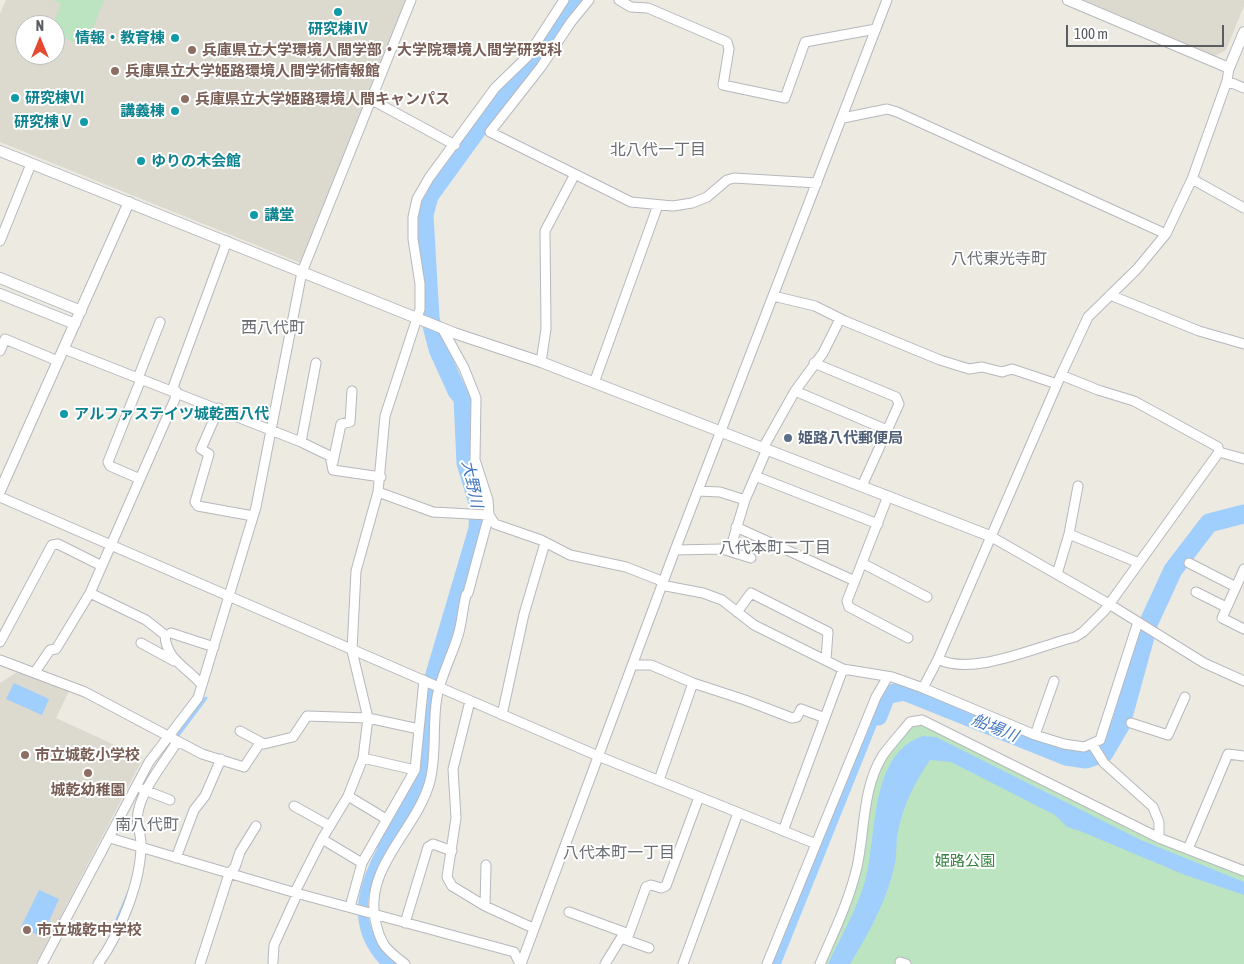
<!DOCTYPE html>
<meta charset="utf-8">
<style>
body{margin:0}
#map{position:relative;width:1244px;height:964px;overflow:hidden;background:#eceae1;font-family:"Asap Condensed",sans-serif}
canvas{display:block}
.north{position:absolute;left:15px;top:15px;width:50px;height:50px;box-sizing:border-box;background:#fff;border:1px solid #bdbec0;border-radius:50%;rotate:0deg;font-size:14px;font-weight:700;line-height:20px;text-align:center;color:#595c61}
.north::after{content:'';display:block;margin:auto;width:18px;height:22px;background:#e44a2f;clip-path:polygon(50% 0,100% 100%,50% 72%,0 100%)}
.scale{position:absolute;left:1066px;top:25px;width:158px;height:22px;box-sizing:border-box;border:2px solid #595c61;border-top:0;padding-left:6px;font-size:15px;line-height:18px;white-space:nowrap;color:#595c61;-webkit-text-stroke:4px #fff;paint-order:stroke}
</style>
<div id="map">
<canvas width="1244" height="964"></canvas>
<div class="north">N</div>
<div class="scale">100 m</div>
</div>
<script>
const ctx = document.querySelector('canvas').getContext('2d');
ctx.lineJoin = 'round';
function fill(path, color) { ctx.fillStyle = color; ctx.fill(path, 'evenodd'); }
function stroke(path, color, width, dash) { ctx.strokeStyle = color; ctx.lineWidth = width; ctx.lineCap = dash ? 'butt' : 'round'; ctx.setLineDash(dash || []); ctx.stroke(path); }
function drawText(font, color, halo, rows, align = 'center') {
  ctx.font = font + ' "Asap Condensed","Noto Sans JP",sans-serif'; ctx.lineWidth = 4; ctx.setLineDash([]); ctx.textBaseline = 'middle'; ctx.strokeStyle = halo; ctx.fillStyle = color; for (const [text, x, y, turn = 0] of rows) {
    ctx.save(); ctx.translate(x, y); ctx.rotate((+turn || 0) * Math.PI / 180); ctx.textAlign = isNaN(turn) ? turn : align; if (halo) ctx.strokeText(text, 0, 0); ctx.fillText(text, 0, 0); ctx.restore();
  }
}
const education = new Path2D(`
 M 6,0 L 409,0 L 303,264 L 0,142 L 0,14 ZM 25,25 L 55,25 L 55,55 L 25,55 Z
 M 1083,0 L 1244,0 L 1244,6 L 1226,50 L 1215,56 Z
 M 20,670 L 70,689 L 56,718 L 143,758 L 36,964 L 0,964 L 0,683 Z`);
const green = new Path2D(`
 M 53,0 L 104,0 L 86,46 L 55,35 L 55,25 L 53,25 L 61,4 Z
 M 925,723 L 1244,874 L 1244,964 L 823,964 L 865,831 L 876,780 L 891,749 L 911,725 Z`);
const water = new Path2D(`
 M 14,683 L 49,699 L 42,715 L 6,699 Z
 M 893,685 L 781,964 L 771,964 L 882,696 Z
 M 923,736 L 936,737 L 1141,840 L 1244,882 L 1244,895 L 1185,875 L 1080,831 L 1067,827 L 1055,815 L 951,762 L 930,760 C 914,783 902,808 897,836 C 896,846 897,857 894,867 C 887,900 868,935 850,964 L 828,964 C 840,939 854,914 863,888 C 879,842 866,755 923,736 Z
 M 393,820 L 403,821 C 374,873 344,916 398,964 L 380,964 C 337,915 366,868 393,820 Z
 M 39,890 L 59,899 L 42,937 L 21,927 Z`);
const stream = new Path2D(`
 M 176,738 L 206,698
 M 110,936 L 130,889`);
const river = new Path2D(`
 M 878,716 L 886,695 L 904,691 L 1066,756 L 1086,759 L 1104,753 L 1121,724 L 1149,622 L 1173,570 L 1209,523 L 1244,514
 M 385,842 L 418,789 L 424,771 L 426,732 L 431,688 L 478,529 L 479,506 L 466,463 L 463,398 L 457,391 L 438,349 L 430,318 L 424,215 L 429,196 L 479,127 L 532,64 L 575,0`);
const minor = new Path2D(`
 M 589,0 L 571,22 L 541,67 L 490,132 L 631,202 L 673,206 L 692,203 L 707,197 L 727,180 L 734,178 L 817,183
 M 619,0 L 631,7 L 648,8 L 727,42 L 729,49 L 723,85 L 785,98 L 805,42 L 876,29
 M 1227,81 L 1244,88
 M 372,100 L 455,145
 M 843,118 L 887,109 L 897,112 L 1166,234
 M 1192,179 L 1244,208
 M 0,241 L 31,164
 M 1110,295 L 1199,331 L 1244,344
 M 773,296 L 815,306 L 845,321 L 940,360 L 969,369 L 982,367 L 1002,372 L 1012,369 L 1057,384
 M 64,349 L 301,442 L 330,456 L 333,470 L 381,477
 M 0,351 L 5,339 L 58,361
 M 541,362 L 546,329 L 545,231 L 575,174
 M 814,363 L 896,397 L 899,404 L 862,486
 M 1061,375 L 1098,390 L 1134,401 L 1218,447 L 1219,452
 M 138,378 L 160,322
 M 594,383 L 658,205
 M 172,390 L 227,241
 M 795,391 L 887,430
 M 219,408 L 201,449 L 209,454 L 195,502 L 198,506 L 253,516
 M 301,442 L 316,363
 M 763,448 L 795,391 L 823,353 L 840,319
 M 1219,452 L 1244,459
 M 333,462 L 341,424 L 350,422 L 352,391
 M 755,476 L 878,524
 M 140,479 L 110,466 L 108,462 L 141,379
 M 698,491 L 720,492 L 745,500
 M 378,492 L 433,512 L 489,515 L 495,524 L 541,540 L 570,555 L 626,567 L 659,580 L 666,586 L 703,593 L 722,600 L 754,625 L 843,669 L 892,677 L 923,688 L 938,659 L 1061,375 L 1088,317 L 1137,269 L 1166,234 L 1192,179 L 1227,81 L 1229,68
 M 888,496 L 847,601 L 849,607 L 908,638
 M 0,497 L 598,756 L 816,844
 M 736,527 L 855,581
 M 1069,534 L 1139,563
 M 990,536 L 1109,604 L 1204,663 L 1244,681
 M 675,550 L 722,549 L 751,558
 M 730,550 L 745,500 L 767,449
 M 862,563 L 927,597
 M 1189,563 L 1234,586
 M 1244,569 L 1222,618 L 1244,629
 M 1057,574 L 1069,534 L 1078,486
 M 1196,592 L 1226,607
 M 90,593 L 146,620 L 165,635 C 166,660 187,667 202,685
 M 737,612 L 751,593 L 828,632 L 826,660
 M 171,633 L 214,647
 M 0,642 L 52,545 L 58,544 L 102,566
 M 141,643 L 174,661
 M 938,659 C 973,677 1038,646 1075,637 L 1083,632 L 1105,610 L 1219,452
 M 0,660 L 85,692 L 202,754 L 244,767 L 260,743
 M 632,665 L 651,665 L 693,683 L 745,700 L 792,718 L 797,717 L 801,709 L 825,718
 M 35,672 L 50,650 L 56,649 L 90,593 L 175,399 L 176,391
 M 923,688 L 1035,735 L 1064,744 L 1084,747 L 1100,740 L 1138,622
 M 470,701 L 453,769 L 456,818 L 447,877 L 452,886 L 485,906 L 533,928
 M 502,715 L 524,614 L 545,543
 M 1131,723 L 1168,735 L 1185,697
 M 240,731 L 264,744 L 293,737 L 307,716 L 368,718 L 419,729
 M 1035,735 L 1054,681
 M 1092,744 L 1104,763 L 1153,807 L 1159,822 L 1159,838
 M 363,758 L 415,770
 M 659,780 L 693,683
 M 142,789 L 170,800
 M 348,796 L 386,819
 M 294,806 L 330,826
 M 783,831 L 843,669
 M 110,838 L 296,893 L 514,952 L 520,964
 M 322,839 L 362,863
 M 1188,849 L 1228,754 L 1244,756
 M 176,858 L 194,810 L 205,796 L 221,759
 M 485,906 L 486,865
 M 350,907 L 362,863 L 415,770 L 424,680
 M 569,912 L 629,934
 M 405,923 L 428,847 L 433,844 L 452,851
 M 621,938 L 649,948
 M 273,962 L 274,945 L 295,899 L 297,888 L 322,839 L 348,796 L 363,758 L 368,718 L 352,651 L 356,571 L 378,492 L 385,416 L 420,309 L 420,284 L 413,239 L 413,217 L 417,199 L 429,178 L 495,88 L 527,57 L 564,0
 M 900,962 L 906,964
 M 42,964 L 149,762 L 198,698 L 256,507 L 302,272 L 411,0
 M 98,964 C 120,934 142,880 141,842 C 140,830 135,821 139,808 C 144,787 165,761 177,742
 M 200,964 L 229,874 L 235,867 L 240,852 L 256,826
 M 405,964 C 385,949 380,944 375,919 C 365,865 417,830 430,781 C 437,754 432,725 437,697 C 441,675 453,654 459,632 C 462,620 463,607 466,595 L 468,593 L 489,515 L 488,500 L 475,460 L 476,398 L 464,368 L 442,328
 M 521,964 L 675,550 L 887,0
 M 605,964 L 621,938 L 629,934 L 646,887 L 651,885 L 661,888 L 666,886 L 699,797
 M 683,964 L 738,813
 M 767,964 L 876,697 L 887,678
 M 820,964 C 834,932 849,901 857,867 C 865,831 862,788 883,755 C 891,744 901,733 910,722 L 922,720 L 1159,838 L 1244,871`);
const tertiary = new Path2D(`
 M 1068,0 L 1229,68 L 1244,32
 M 0,151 L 454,333 L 541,362 L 990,536
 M 0,278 L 81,311
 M 0,294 L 75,324
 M 0,491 L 129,202`);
const markers = [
 [338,12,5,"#0f9aa8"],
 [175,38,5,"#0f9aa8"],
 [192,50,5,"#8d6e63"],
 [115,71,5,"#8d6e63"],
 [15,98,5,"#0f9aa8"],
 [185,99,5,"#8d6e63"],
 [175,111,5,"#0f9aa8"],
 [84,122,5,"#0f9aa8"],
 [141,161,5,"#0f9aa8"],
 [254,215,5,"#0f9aa8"],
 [64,414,5,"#0f9aa8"],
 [788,438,5,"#5c6f8a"],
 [25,755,5,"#8d6e63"],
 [88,773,5,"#8d6e63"],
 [27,930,5,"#8d6e63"]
];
const cultureNames = [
 ["研究棟Ⅳ",338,29,"center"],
 ["情報・教育棟",165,38,"right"],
 ["研究棟Ⅵ",25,98],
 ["講義棟",165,111,"right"],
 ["研究棟Ⅴ",74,122,"right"],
 ["ゆりの木会館",151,161],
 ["講堂",264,215],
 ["アルファステイツ城乾西八代",74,414]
];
const educationNames = [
 ["兵庫県立大学環境人間学部・大学院環境人間学研究科",202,50],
 ["兵庫県立大学姫路環境人間学術情報館",125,71],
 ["兵庫県立大学姫路環境人間キャンパス",195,99],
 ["市立城乾小学校",35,755],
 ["城乾幼稚園",88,790,"center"],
 ["市立城乾中学校",37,930]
];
const serviceNames = [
 ["姫路八代郵便局",798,438]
];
const parkNames = [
 ["姫路公園",965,861]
];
const neighbourhoodNames = [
 ["北八代一丁目",658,150],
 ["八代東光寺町",999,259],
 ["西八代町",273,328],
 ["八代本町二丁目",775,548],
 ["南八代町",147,825],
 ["八代本町一丁目",619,853]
];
const waterNames = [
 ["大野川",472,484,78],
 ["船場川",995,728,22]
];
fill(education, '#dcd9cf');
fill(green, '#bde4c0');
fill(water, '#a0cefd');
stroke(stream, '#a0cefd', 3);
stroke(river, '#a0cefd', 19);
stroke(minor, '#b6b8bd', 11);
stroke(tertiary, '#b6b8bd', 12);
stroke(minor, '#fff', 9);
stroke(tertiary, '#fff', 10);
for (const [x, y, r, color] of markers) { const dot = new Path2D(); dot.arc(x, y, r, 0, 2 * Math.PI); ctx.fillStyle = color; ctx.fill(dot); stroke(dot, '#fff', 2); }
drawText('bold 15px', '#0d838f', '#fff', cultureNames, 'left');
drawText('bold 15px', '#785e54', '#fff', educationNames, 'left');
drawText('bold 15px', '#4e5e75', '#fff', serviceNames, 'left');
drawText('15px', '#378340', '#fff', parkNames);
drawText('16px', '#6a6e73', '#fff', neighbourhoodNames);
drawText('italic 16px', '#4477bf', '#fff', waterNames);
</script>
